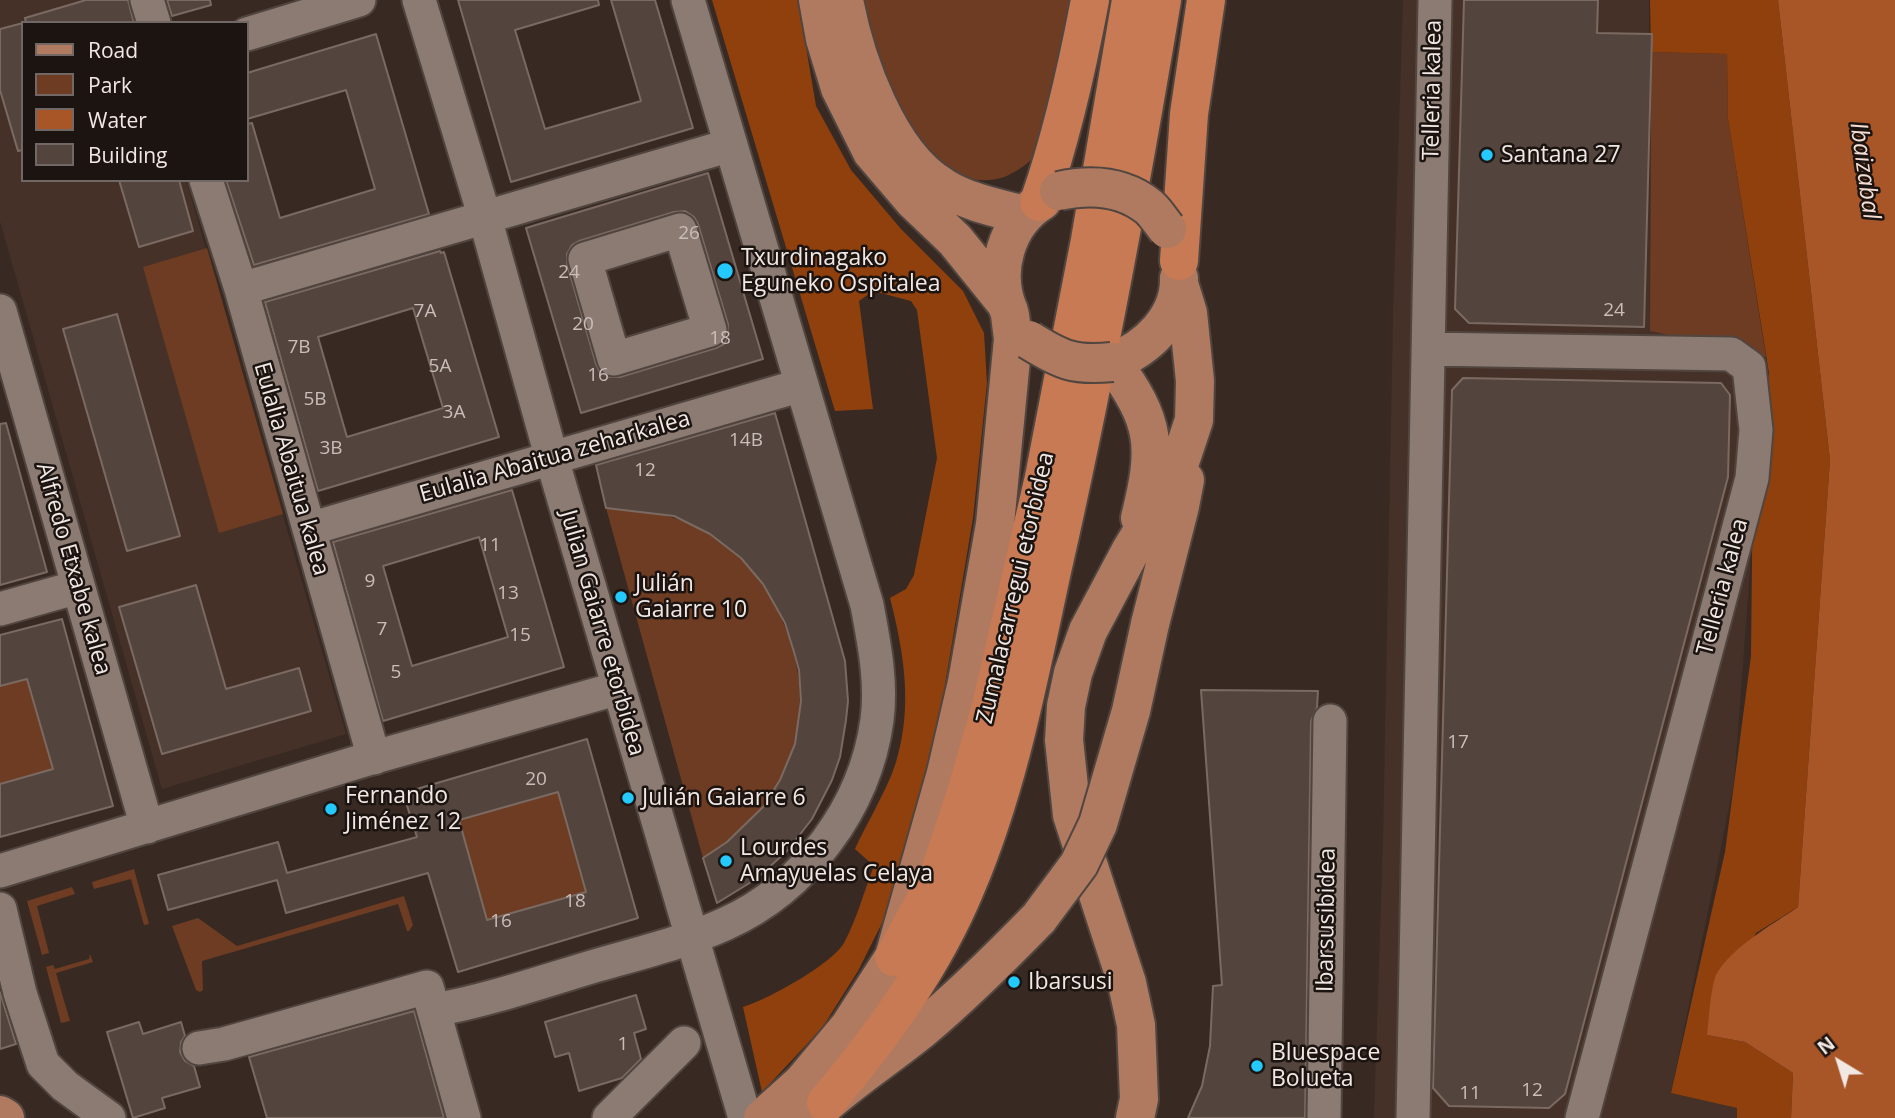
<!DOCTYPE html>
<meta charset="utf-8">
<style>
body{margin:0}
#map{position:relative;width:1895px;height:1118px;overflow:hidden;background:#382a23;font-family:"Open Sans",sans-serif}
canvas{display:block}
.legend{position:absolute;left:21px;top:21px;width:228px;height:161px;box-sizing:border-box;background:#1b1411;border:2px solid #716865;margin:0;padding:9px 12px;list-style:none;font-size:21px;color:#f1e7e3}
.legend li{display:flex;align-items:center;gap:14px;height:35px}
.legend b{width:35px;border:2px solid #716865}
.north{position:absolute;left:1804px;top:1027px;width:70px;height:70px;-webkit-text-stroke:5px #1b1411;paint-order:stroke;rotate:322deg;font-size:19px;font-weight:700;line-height:28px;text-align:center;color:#f1e7e3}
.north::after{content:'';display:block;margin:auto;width:24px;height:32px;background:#f1e7e3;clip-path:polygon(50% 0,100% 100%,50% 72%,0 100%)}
</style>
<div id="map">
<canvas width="1895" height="1118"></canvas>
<ul class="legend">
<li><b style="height:9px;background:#af7a60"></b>Road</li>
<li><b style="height:19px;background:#6e3c22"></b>Park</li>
<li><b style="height:19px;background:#a85528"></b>Water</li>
<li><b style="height:19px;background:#53443d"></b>Building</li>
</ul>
<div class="north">N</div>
</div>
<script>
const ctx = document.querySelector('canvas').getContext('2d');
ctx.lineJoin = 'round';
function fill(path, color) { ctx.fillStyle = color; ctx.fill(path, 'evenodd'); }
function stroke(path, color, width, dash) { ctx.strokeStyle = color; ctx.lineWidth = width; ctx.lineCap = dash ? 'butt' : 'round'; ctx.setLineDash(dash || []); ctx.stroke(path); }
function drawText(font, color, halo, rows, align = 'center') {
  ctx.font = font + ' "Open Sans",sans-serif'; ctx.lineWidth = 5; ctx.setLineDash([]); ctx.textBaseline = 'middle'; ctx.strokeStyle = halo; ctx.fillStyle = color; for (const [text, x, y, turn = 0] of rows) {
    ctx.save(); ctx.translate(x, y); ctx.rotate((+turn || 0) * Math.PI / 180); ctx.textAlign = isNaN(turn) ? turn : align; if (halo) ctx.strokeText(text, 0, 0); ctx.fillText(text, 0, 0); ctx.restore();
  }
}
const built = new Path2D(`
 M 0,0 L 134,0 L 140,23 L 23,23 L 23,180 L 186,180 L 346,734 L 162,789 L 0,221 Z
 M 1403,0 L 1649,0 L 1650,331 L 1766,357 L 1734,783 L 1671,1093 L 1737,1108 L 1737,1118 L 1374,1118 L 1383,841 L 1393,317 Z`);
const green = new Path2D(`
 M 859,0 L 1075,0 C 1068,33 1061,66 1054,99 C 1051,113 1049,128 1045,141 C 1039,157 1017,173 1001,178 C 945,193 906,130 886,86 C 874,60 868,28 859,0 Z
 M 1651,52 L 1727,54 L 1728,119 L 1766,357 L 1650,331 Z
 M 207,248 L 283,514 L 219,533 L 143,267 Z
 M 606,508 C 643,510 676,514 708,533 C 736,549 758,574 773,602 C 826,697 800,805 703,858 Z
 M 27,679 L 53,769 L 0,784 L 0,686 Z
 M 558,792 L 586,892 L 487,920 L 459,820 Z
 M 134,869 L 149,924 L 144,925 L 131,879 L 94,889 L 92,882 Z
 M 72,887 L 75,894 L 37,906 L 49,953 L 42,955 L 27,901 Z
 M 404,896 L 413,925 L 409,931 L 407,931 L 398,904 L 202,961 L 203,990 L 200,992 L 196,990 L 172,926 L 198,918 L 237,946 Z
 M 90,954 L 93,962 L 56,973 L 70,1021 L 61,1023 L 46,967 L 53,965 L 55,969 L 89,959 Z`);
const forest = new Path2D(`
 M 712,0 L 798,0 L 816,106 L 851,170 L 901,229 L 963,291 L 984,333 L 987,383 L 973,518 L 932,762 L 889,909 L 858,971 L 822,1028 L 762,1092 L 743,1007 C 767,1000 832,964 844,943 C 857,919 864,891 874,866 L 855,849 C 867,823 888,788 896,762 C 913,706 904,653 890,598 L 906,589 L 914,575 L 937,458 L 917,310 L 911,301 L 873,291 L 859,301 L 873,409 L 835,411 Z
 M 1650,0 L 1778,0 L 1830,460 L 1798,907 L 1756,933 L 1707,1035 L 1745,1042 L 1793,1073 L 1791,1118 L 1737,1118 L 1737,1108 L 1671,1093 L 1725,852 L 1751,656 L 1753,463 L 1769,373 L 1728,119 L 1727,54 L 1651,52 Z`);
const water = new Path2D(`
 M 1778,0 L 1895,0 L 1895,1118 L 1791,1118 L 1793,1073 L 1745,1042 L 1707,1035 C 1709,1017 1710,998 1714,981 C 1721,953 1775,923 1798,907 L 1830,460 Z`);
const building = new Path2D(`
 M 86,0 L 128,0 L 134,23 L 26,23 L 25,18 Z
 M 167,0 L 210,0 L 211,5 L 172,16 Z
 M 458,0 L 598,0 L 599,5 L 515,30 L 545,129 L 641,101 L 611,0 L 655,0 L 693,128 L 511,182 Z
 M 1464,0 L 1598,0 L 1597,33 L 1652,34 L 1644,327 L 1469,323 L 1455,309 Z
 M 23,23 L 23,150 L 18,151 L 0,90 L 0,29 Z
 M 376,34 L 429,214 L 254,265 L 226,180 L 247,180 L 247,124 L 252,123 L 280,218 L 375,189 L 346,90 L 247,119 L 247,73 Z
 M 708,173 L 763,359 L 581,413 L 526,228 ZM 685,211 L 694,217 L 698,224 L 728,324 L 728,335 L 724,344 L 716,348 L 620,377 L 609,377 L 600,372 L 596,364 L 567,264 L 567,254 L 572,245 L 579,241 L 674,212 Z
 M 119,180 L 179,180 L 193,231 L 139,247 Z
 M 440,251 L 441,253 L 444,252 L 499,437 L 318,491 L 265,302 ZM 413,308 L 443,408 L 347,437 L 318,337 Z
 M 117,314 L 180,536 L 127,551 L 63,329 Z
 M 1463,378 L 1721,383 L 1730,395 L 1728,477 L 1565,1094 L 1549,1108 L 1449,1106 L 1433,1088 L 1452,390 Z
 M 775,413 L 845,661 L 848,701 L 846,720 L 840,757 L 832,780 L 812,819 L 787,851 L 756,879 L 717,903 L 703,858 L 727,842 L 763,807 L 780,780 L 795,744 L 801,701 L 799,670 L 794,652 L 785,623 L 763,584 L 741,558 L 710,534 L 674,516 L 606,508 L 596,465 Z
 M 6,423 L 47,572 L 0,585 L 0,424 Z
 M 512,490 L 564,667 L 383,721 L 333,542 ZM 479,537 L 508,637 L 412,666 L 383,566 Z
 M 196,585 L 226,689 L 299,668 L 311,711 L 162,754 L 119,607 Z
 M 62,619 L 113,806 L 0,837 L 0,784 L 53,769 L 27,679 L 0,686 L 0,635 Z
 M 1201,690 L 1318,691 L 1317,708 L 1311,721 L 1305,1118 L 1188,1118 L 1202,1086 L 1210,1046 L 1213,986 L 1222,985 Z
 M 587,739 L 638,918 L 458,972 L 428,873 L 286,913 L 277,880 L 168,910 L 158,875 L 278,842 L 287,873 L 417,837 L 403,793 ZM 558,792 L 586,892 L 487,920 L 459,820 Z
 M 0,992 L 16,1044 L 0,1049 Z
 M 636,995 L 646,1029 L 634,1033 L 641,1059 L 622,1078 L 579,1091 L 569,1053 L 555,1057 L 545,1022 Z
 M 414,1011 L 444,1118 L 267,1118 L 249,1057 Z
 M 139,1022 L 143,1034 L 181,1022 L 185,1036 L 181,1042 L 180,1052 L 185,1061 L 194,1066 L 200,1087 L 162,1098 L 165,1108 L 133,1118 L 107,1032 Z`);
const minor = new Path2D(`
 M 147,0 L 154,23
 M 419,0 L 485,218 L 552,459 L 745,1118
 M 247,34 L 359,0
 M 206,180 L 241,289 L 374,758
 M 680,230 L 710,330 L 614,359 L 585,259 Z
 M 241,289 L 731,145
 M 0,311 L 147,827
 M 1428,349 L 1731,354 L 1749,367 L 1756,430 L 1752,478 L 1582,1118
 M 309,529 L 802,385
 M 0,609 L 78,587
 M 0,871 L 368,759 L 619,688
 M 0,909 L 20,993 L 43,1064 L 65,1086 L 109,1118
 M 435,1010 C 490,1000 544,981 598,965 C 640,953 685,942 725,924 C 805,888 865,808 877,720 C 882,681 874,643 867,605 L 688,0
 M 199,1048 L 224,1044 L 427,987 L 464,1118
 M 609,1118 L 684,1043
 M 1324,1118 L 1330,721
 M 1413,1118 L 1435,0`);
const major = new Path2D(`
 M 818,0 L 825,39 L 840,88 L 872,152 L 913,200 L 955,240 L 1005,302
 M 844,0 C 855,59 888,155 943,187 C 967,202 997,208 1024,215
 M 1009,311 C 992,272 1006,223 1042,201
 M 1140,518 C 1158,446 1156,422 1112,362 C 1147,349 1180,318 1179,278
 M 1150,624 L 1180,506 L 1185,480
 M 0,1115 L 5,1118
 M 763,1118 L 803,1082 L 849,1027 L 894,957 L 946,773 L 967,682 L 995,524 L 1013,339 L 1010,315
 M 810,1118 C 844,1085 884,1060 921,1030 C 963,995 1001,957 1039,918
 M 1135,1118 L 1139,1099 L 1136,1025 L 1127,983 L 1072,815 L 1064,740 L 1066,706 L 1073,673 L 1088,631 L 1131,550 L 1175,477 L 1194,420 L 1195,381 L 1188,313 L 1179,284`);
const highway = new Path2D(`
 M 1039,202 C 1062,136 1077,69 1090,0
 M 1179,261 L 1189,114 L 1206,0
 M 894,957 L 938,877 L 965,796 L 991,706 L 1044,477 L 1090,240 L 1131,0
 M 826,1103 C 881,1037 933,967 966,887 C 1009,786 1029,677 1052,571 C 1095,381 1130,191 1162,0`);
const majorBridge = new Path2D(`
 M 1059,191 C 1091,184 1123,186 1149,207 C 1156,213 1161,222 1167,229
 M 1029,340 C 1061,360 1074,366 1112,362
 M 1039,918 L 1079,864 L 1098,824 L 1131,711 L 1150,624`);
const markers = [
 [1487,155,7,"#24c9fe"],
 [725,271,9,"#24c9fe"],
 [621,597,7,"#24c9fe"],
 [628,798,7,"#24c9fe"],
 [331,809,7,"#24c9fe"],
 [726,861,7,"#24c9fe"],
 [1014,982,7,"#24c9fe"],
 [1257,1066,7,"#24c9fe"]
];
const numberNames = [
 ["26",689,234],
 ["24",569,273],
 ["24",1614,311],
 ["7A",425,312],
 ["20",583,325],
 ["18",720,339],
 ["7B",299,348],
 ["5A",440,367],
 ["16",598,376],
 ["5B",315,400],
 ["3A",454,413],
 ["14B",746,441],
 ["3B",331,449],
 ["12",645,471],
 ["11",490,546],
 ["9",370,582],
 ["13",508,594],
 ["7",382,630],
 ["15",520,636],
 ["5",396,673],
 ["17",1458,743],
 ["20",536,780],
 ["18",575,902],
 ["16",501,922],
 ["1",623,1045],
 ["12",1532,1091],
 ["11",1470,1094]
];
const streetNames = [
 ["Telleria kalea",1433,90,-89],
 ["Eulalia Abaitua zeharkalea",555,457,-16],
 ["Eulalia Abaitua kalea",291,469,74],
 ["Alfredo Etxabe kalea",73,569,74],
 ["Telleria kalea",1723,587,-75],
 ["Zumalacarregui etorbidea",1016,588,-77],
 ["Julian Gaiarre etorbidea",602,633,74],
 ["Ibarsusibidea",1327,920,-89]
];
const poiNames = [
 ["Santana 27",1501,155],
 ["Txurdinagako",741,258],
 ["Eguneko Ospitalea",741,284],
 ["Julián",635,584],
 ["Gaiarre 10",635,610],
 ["Fernando",345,796],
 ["Jiménez 12",345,822],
 ["Julián Gaiarre 6",642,798],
 ["Lourdes",740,848],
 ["Amayuelas Celaya",740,874],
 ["Ibarsusi",1028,982],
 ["Bluespace",1271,1053],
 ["Bolueta",1271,1079]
];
const waterNames = [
 ["Ibaizabal",1864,171,82]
];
fill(built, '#453127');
fill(green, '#6e3c22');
fill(forest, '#90400d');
fill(water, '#a85528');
fill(building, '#53443d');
stroke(building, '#7a6a62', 2);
stroke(minor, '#514540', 37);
stroke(major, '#514540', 42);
stroke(highway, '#514540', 42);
stroke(minor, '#8c7b73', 33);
stroke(major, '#af7a60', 38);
stroke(highway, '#c77a53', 38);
stroke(majorBridge, '#514540', 42, []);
stroke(majorBridge, '#af7a60', 38);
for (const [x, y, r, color] of markers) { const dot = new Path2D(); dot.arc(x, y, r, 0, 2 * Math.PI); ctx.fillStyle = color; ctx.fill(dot); stroke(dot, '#1b1411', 2.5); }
drawText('19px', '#cabeba', null, numberNames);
drawText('23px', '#f1e7e3', '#1b1411', streetNames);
drawText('23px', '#f1e7e3', '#1b1411', poiNames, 'left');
drawText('italic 24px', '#f6ded3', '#1b1411', waterNames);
</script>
